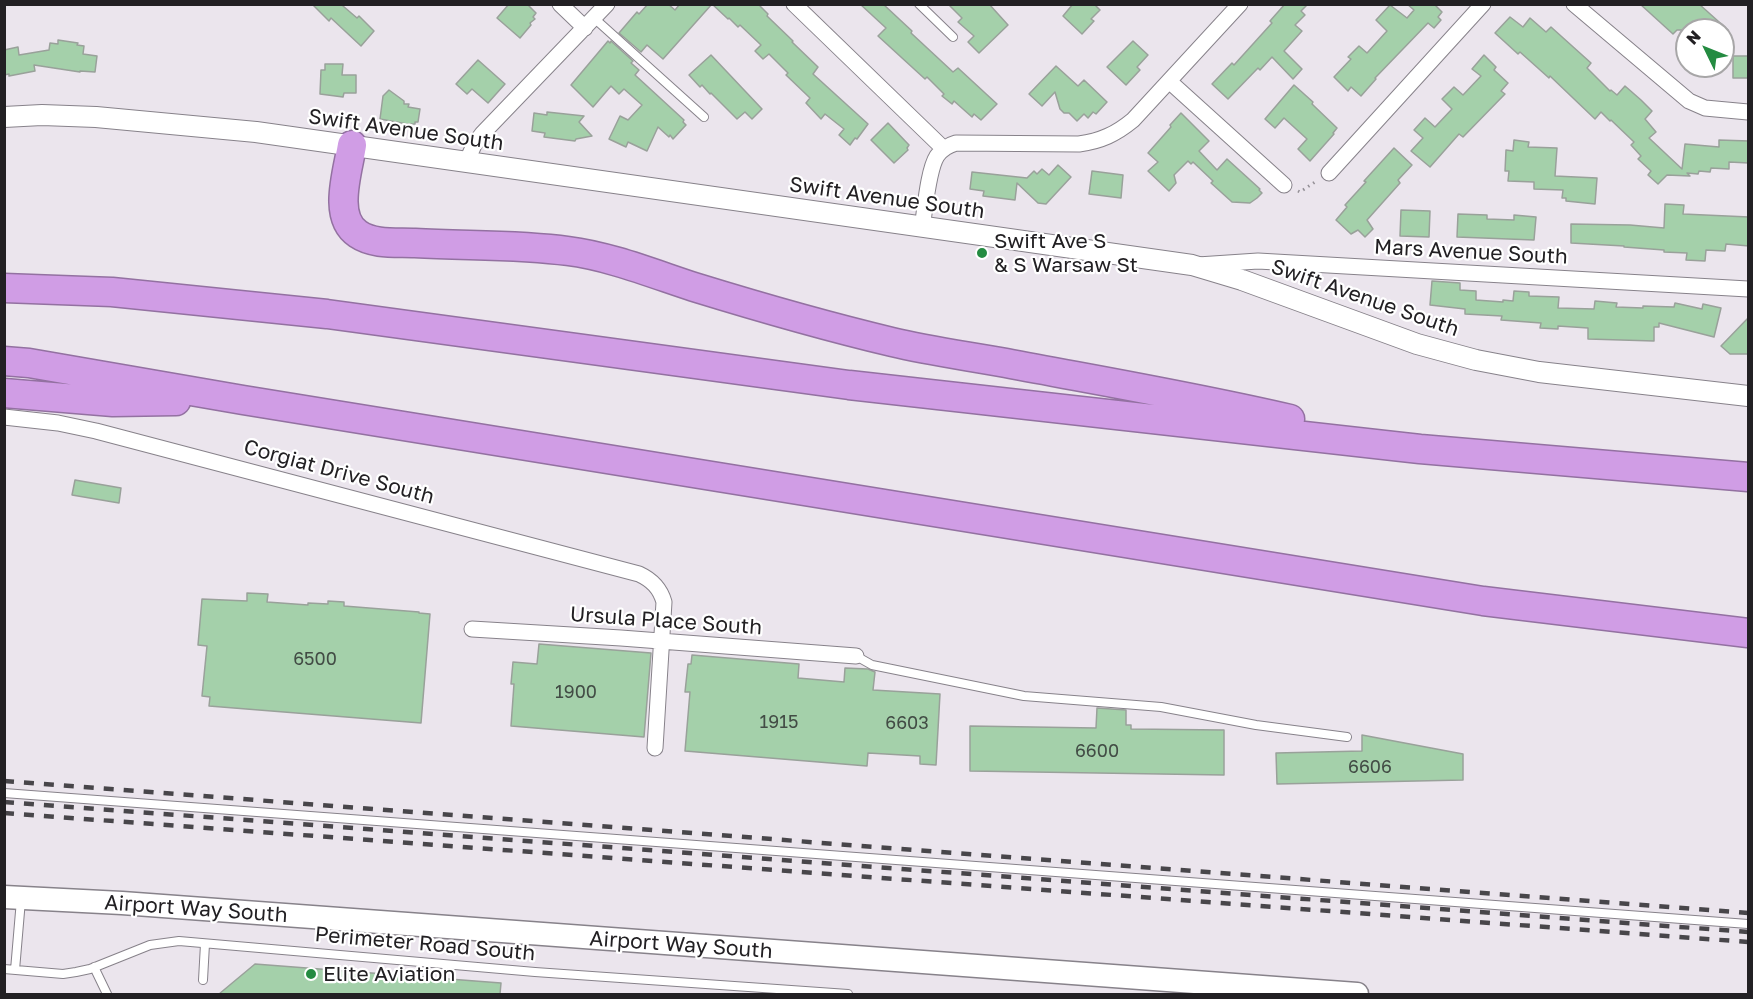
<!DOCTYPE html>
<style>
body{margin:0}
#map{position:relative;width:1753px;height:999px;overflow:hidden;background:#ebe5ed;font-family:"Golos Text",sans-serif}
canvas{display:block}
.frame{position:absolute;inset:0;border:6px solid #222023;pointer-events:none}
.north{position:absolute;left:1675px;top:18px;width:60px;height:60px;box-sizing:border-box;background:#fff;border:2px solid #a7a6a7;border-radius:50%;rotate:313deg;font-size:16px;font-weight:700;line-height:24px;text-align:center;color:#222023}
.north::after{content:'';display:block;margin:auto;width:21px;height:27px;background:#248b41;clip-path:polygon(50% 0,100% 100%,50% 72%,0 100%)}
</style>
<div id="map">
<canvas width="1753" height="999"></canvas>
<div class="frame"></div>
<div class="north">N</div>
</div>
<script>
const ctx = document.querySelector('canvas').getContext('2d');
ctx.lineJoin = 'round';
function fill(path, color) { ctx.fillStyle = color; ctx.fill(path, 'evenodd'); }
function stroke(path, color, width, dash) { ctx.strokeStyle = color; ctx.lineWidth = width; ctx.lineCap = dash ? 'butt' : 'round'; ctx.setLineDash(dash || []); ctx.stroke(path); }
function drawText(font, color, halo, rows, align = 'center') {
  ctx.font = font + ' "Golos Text",sans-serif'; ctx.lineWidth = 4.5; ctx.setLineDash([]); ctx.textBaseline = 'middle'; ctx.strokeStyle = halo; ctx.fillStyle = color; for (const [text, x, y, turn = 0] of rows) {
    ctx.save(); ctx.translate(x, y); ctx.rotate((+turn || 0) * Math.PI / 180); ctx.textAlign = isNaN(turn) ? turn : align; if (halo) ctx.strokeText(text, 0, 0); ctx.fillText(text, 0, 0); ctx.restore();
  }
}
const building = new Path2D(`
 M 312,4 L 344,4 L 343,6 L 357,18 L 359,16 L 374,31 L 361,46 L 331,18 L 329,21 Z
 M 509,4 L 527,4 L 536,13 L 533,17 L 535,19 L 530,23 L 531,25 L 520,38 L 497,18 Z
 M 648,4 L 668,4 L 675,10 L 680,4 L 712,4 L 663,59 L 647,45 L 641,52 L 619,33 L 637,12 L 639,14 Z
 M 712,4 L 758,4 L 768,14 L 767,16 L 793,41 L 792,42 L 818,67 L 813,74 L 868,124 L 857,139 L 855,138 L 850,145 L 839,135 L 844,129 L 825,114 L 821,119 L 806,103 L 810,98 L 786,75 L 788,73 L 769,54 L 763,59 L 755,51 L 761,45 L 740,25 L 738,27 L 729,18 L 728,19 Z
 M 860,4 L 883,4 L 912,31 L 911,33 L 953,72 L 958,68 L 997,104 L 981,120 L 974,114 L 972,117 L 954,101 L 952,104 L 942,96 L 944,94 L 927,77 L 925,79 L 878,36 L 886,28 Z
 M 948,4 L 989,4 L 1008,25 L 979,53 L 968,42 L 974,36 L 958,22 L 962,18 Z
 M 1073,4 L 1094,4 L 1100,10 L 1091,19 L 1094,21 L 1082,34 L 1063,16 Z
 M 1285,4 L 1308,4 L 1301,11 L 1305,15 L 1295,25 L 1302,31 L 1284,51 L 1302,69 L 1293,79 L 1272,57 L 1260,70 L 1258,68 L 1228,99 L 1212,84 L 1232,63 L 1234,65 L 1272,23 L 1270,21 Z
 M 1407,4 L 1434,4 L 1442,12 L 1438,17 L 1441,20 L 1434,28 L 1428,23 L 1375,78 L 1376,79 L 1361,96 L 1351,87 L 1348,91 L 1334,77 L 1351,59 L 1348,57 L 1359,46 L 1367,53 L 1387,31 L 1376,20 L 1390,5 L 1407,18 L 1414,10 Z
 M 1640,4 L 1699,4 L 1728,30 L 1677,30 L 1673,34 Z
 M 1510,17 L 1523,27 L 1530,18 L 1546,32 L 1551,27 L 1591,63 L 1587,68 L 1610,91 L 1611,90 L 1617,95 L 1625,86 L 1641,100 L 1652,111 L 1645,119 L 1656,132 L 1649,138 L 1682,169 L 1685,144 L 1719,147 L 1719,140 L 1749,141 L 1749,163 L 1729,162 L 1729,169 L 1711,168 L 1710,172 L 1699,171 L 1698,174 L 1687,173 L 1690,176 L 1667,175 L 1658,184 L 1648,175 L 1651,171 L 1638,159 L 1641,156 L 1631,145 L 1634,142 L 1611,120 L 1610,121 L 1601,112 L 1595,119 L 1550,76 L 1549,78 L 1520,52 L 1518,54 L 1495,33 Z
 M 58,40 L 78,43 L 77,45 L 84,46 L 83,54 L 97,56 L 95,72 L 80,71 L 80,72 L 34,65 L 35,71 L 9,76 L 9,74 L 4,75 L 4,50 L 18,47 L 19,55 L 49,50 L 50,43 L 58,44 Z
 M 608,41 L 610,43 L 611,41 L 633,61 L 631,63 L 639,70 L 635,75 L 684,120 L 683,122 L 686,125 L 673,139 L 670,135 L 669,137 L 658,127 L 647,151 L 628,142 L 626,147 L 609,139 L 620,116 L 628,120 L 642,105 L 624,89 L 619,94 L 611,86 L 593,107 L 571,85 Z
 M 1133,41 L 1148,55 L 1137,67 L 1140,70 L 1126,85 L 1107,67 Z
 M 711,55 L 762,109 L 752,119 L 745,112 L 737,119 L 711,93 L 710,94 L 702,85 L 700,87 L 689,75 Z
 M 1484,55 L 1496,67 L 1494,70 L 1508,83 L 1501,91 L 1505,94 L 1463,137 L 1459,134 L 1430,167 L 1411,151 L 1423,138 L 1414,130 L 1425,118 L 1435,127 L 1452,109 L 1442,99 L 1454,87 L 1463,95 L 1481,76 L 1472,69 Z
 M 1733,56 L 1749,56 L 1749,78 L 1733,78 Z
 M 478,60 L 505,84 L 488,103 L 472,89 L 467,94 L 456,84 Z
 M 325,64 L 343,64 L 342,75 L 356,75 L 356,93 L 344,93 L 343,97 L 320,94 L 321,70 L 325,70 Z
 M 1056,66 L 1078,86 L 1084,80 L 1107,102 L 1096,114 L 1093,112 L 1088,118 L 1084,114 L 1077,121 L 1069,113 L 1064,113 L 1060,109 L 1055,92 L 1042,106 L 1029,94 Z
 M 1294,85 L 1313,102 L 1312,104 L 1337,128 L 1333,133 L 1334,134 L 1310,161 L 1298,149 L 1307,139 L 1284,118 L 1275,128 L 1265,119 Z
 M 389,90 L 404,101 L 404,104 L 409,104 L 408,107 L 420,109 L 418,122 L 415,122 L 415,124 L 407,124 L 380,119 L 383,96 Z
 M 547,112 L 584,116 L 579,122 L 592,136 L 576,139 L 575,141 L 544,137 L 545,133 L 532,131 L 534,113 L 547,115 Z
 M 1181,113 L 1209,141 L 1199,151 L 1217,170 L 1227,159 L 1260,189 L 1259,190 L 1262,193 L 1257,198 L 1250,203 L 1232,202 L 1211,183 L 1213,181 L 1193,162 L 1191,164 L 1188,161 L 1174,175 L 1176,183 L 1169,191 L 1148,171 L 1158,162 L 1148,153 L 1171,127 L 1170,125 Z
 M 888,123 L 909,145 L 907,148 L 908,150 L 894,163 L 871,140 Z
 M 1514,140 L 1529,142 L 1528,147 L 1557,148 L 1555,176 L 1597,178 L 1595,204 L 1566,201 L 1566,198 L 1562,198 L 1563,190 L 1534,189 L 1534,182 L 1508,181 L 1509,171 L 1505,171 L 1506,150 L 1513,151 Z
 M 1394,148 L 1412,165 L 1398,180 L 1400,183 L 1367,220 L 1373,229 L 1365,237 L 1358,230 L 1351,234 L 1336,220 L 1347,207 L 1345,205 L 1366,182 L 1364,181 Z
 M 1058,165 L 1071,177 L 1046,204 L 1038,203 L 1017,183 L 1015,200 L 983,196 L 984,191 L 970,189 L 972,172 L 1027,178 L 1034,171 L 1037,174 L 1042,169 L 1049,175 Z
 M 1092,171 L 1123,175 L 1121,198 L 1089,194 Z
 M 1665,204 L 1684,205 L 1683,214 L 1749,217 L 1749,246 L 1726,244 L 1725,251 L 1706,250 L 1705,261 L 1686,260 L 1687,253 L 1664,252 L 1664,250 L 1624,247 L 1624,246 L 1571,243 L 1571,224 L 1630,225 L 1664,228 Z
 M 1401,210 L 1430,211 L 1429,237 L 1400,236 Z
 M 1458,214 L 1487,215 L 1487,219 L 1514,220 L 1514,215 L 1536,217 L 1534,240 L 1457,237 Z
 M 1432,281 L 1460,283 L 1460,290 L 1476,291 L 1476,300 L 1503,302 L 1503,300 L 1513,301 L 1514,291 L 1529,292 L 1529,296 L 1559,297 L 1558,308 L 1594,309 L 1595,301 L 1617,303 L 1616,307 L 1643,308 L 1643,306 L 1674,307 L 1675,303 L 1702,309 L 1703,304 L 1721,308 L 1714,337 L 1659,323 L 1659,327 L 1654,327 L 1654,341 L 1588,339 L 1588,328 L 1558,326 L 1558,329 L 1540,328 L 1541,323 L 1501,320 L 1502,316 L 1465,314 L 1465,309 L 1430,305 Z
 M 1749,317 L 1749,354 L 1730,354 L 1721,346 Z
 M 75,480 L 121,488 L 119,503 L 72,495 Z
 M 247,593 L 268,594 L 267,602 L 308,605 L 308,603 L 328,604 L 328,601 L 344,602 L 344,606 L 419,612 L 419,613 L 430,614 L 421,723 L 209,706 L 210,697 L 202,696 L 207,646 L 198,645 L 202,599 L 247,601 Z
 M 539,644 L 651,653 L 644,737 L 511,726 L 514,684 L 511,684 L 513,662 L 537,664 Z
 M 692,655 L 799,664 L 798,678 L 844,682 L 845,668 L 868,669 L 875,672 L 873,690 L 940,694 L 936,765 L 920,764 L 920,756 L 868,753 L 867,766 L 685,751 L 690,692 L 685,692 L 688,664 L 691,664 Z
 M 1097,708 L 1126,710 L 1126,725 L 1131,725 L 1131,729 L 1224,730 L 1224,775 L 970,771 L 970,726 L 1096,728 Z
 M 1362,735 L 1463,754 L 1463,780 L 1277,784 L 1276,753 L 1362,751 Z
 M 255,964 L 501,983 L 500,994 L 219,994 Z`);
const path = new Path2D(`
 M 1298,191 L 1300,192 L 1318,180`);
const service = new Path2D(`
 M 919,4 L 953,37
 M 594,18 L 704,117
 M 856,656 L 872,665 L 1024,696 L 1161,707 L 1256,725 L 1347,737
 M 4,793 L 1748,924
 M 94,967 L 107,994
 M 4,969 L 63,974 L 76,972 L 90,969 L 150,945 L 179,941 L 535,972 L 848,994
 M 15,970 L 21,900
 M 203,980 L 205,944`);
const minor = new Path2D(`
 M 560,4 L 585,28
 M 794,4 L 944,149
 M 1574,4 L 1689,101 L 1705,108 L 1748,112
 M 1169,81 L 1284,185
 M 466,163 L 474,145 L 482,134 L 607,4
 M 1329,173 L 1483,4
 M 922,228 C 925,210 928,170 937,156 C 941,150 949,145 956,143 L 1079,144 C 1101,141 1116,134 1133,120 L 1240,4
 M 1198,265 L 1258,261 L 1748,289
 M 4,417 L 58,423 L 96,431 L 639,574 C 652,580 660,588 664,602 L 655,748
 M 472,629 L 621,638 L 856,656`);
const tertiary = new Path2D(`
 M 4,117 L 42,115 L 96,117 L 256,132 L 1192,265 L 1242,280 L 1417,344 L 1476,360 L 1539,372 L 1748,396`);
const secondary = new Path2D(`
 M 4,897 L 122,903 L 1357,994`);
const motorway = new Path2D(`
 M 352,145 C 348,171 332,217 358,234 C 374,245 397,242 415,243 C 466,246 517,244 568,251 C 609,256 654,274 694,287 C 759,307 825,326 892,342 C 929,351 968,356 1006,363 C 1101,381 1196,397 1290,419
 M 4,288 L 112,292 L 327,314 L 849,385 L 1420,449 L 1748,477
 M 4,361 L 29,363 L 243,400 L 1483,601 L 1748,633
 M 4,393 L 113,402 L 176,401`);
const rail = new Path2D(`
 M 4,781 L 1748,913
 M 4,802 L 1748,932
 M 4,813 L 1748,942`);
const markers = [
 [982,253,6,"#248b41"],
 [311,974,6,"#248b41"]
];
const numberNames = [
 ["6500",315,659],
 ["1900",576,692],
 ["1915",779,722],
 ["6603",907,723],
 ["6600",1097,751],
 ["6606",1370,767]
];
const streetNames = [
 ["Swift Avenue South",406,130,8],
 ["Swift Avenue South",887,198,8],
 ["Mars Avenue South",1471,252,3],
 ["Swift Avenue South",1365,298,19],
 ["Corgiat Drive South",339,472,15],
 ["Ursula Place South",666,621,4],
 ["Airport Way South",196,909,4],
 ["Perimeter Road South",425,944,5],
 ["Airport Way South",681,945,4]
];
const poiNames = [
 ["Swift Ave S",994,241],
 ["& S Warsaw St",994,265],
 ["Elite Aviation",323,974]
];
fill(building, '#a4d0aa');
stroke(building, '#99a19a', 1.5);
stroke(service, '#87828a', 10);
stroke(minor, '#87828a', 17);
stroke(tertiary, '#87828a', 22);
stroke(secondary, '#87828a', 25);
stroke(motorway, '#9371a1', 31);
stroke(path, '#938f95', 3, [1.5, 4.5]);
stroke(service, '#fff', 8);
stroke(minor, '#fff', 15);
stroke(tertiary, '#fff', 20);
stroke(secondary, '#fff', 22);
stroke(motorway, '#d09de5', 28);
stroke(rail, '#48464a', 4.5, [10, 10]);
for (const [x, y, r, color] of markers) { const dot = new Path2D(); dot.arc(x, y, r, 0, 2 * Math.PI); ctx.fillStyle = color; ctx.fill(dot); stroke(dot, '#fff', 2); }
drawText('18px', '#424c45', null, numberNames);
drawText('21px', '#222023', '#fff', streetNames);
drawText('21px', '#222023', '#fff', poiNames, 'left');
</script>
